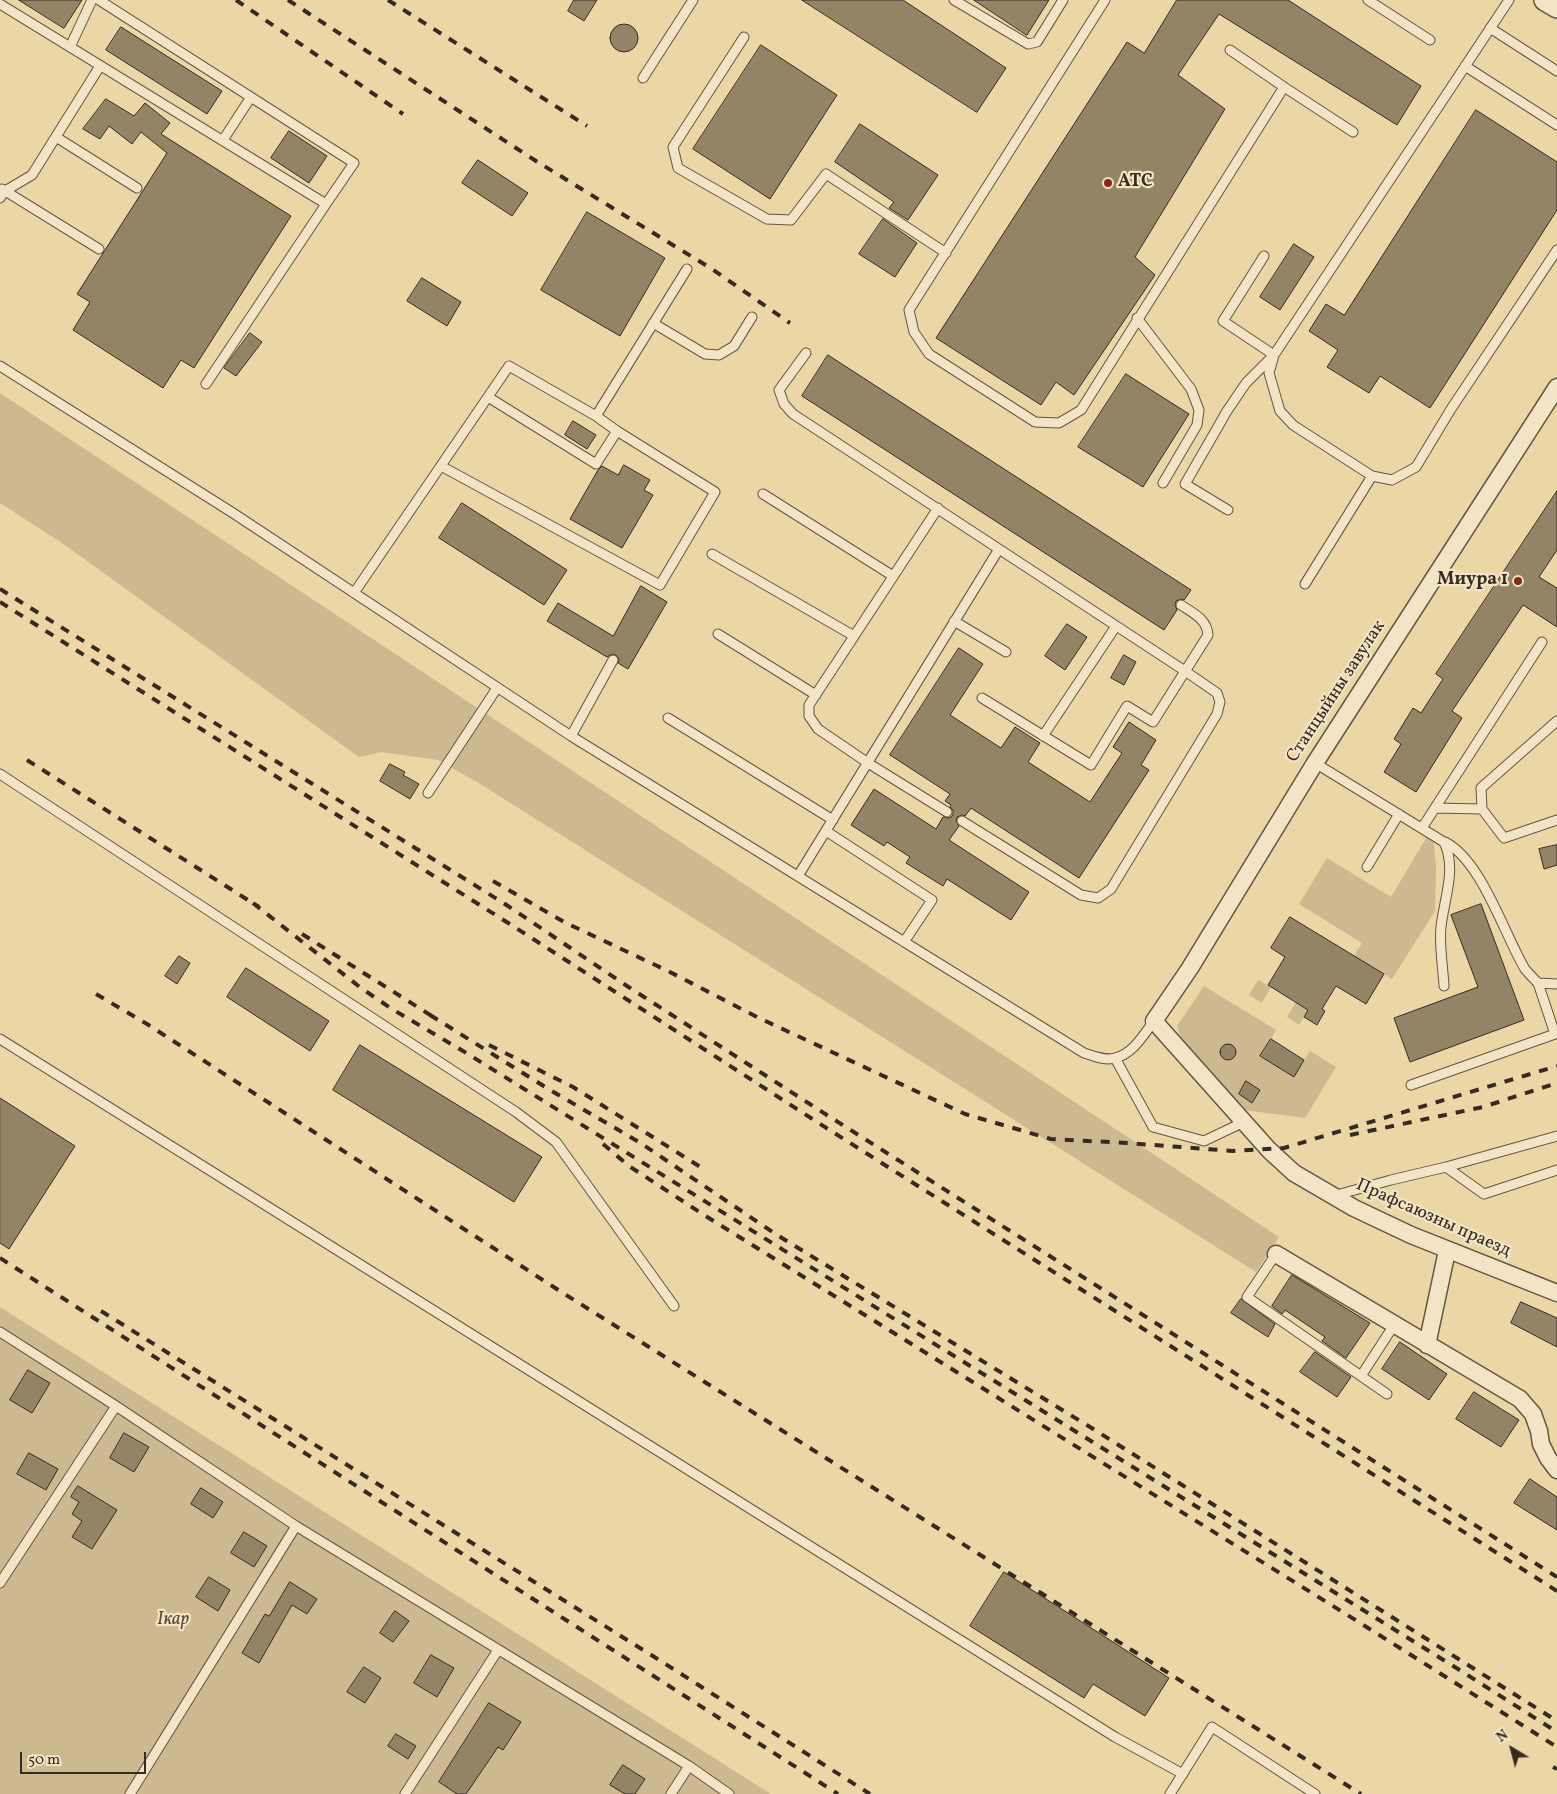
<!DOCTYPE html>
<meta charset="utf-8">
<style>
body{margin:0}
#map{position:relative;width:1557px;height:1794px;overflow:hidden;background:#ebd6a5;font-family:Vollkorn,serif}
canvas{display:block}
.north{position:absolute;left:1487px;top:1724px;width:50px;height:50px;-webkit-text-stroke:4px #f2e4c4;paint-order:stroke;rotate:323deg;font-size:14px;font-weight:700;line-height:20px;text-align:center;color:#352b22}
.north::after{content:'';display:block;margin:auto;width:18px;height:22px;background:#352b22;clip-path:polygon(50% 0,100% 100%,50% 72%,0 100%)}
.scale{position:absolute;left:20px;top:1752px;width:126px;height:22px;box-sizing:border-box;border:2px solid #352b22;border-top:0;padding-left:6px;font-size:15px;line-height:18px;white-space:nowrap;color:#352b22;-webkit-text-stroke:4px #f2e4c4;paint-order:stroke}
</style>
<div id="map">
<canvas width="1557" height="1794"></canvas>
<div class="north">N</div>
<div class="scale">50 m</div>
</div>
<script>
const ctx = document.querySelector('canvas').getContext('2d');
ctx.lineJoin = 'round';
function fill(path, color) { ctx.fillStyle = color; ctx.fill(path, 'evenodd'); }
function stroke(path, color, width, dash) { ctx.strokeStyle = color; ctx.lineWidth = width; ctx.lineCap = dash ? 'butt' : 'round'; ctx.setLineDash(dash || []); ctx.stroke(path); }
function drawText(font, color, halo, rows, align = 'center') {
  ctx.font = font + ' Vollkorn,serif'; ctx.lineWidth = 4.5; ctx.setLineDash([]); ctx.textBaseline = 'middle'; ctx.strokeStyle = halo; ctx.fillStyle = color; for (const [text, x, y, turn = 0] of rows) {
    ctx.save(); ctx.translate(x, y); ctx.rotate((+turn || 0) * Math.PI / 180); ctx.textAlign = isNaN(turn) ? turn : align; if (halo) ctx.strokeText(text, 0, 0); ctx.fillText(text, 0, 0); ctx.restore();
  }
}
const green = new Path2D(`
 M 0,393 L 1279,1237 L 1256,1272 L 477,782 L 438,760 L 381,752 L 359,757 L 62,543 L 0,503 Z
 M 1432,828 L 1436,867 L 1435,911 L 1392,979 L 1354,956 L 1362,943 L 1299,904 L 1327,858 L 1391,897 Z
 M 1258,980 L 1271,987 L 1262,1003 L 1249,995 Z
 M 1204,986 L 1276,1030 L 1261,1056 L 1294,1076 L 1310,1051 L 1336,1067 L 1305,1118 L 1244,1110 L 1181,1038 L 1177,1026 Z
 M 1296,1002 L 1308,1010 L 1299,1025 L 1287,1017 Z
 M 0,1307 L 771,1794 L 0,1794 Z`);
const building = new Path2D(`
 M 19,0 L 82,0 L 64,28 Z
 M 574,0 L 597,0 L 584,21 L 568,11 Z
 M 802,0 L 903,0 L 1006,68 L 977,112 Z
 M 974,0 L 1049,0 L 1027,35 Z
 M 1177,0 L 1288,0 L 1421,86 L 1397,125 L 1219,14 L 1178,75 L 1225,109 L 1135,257 L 1155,275 L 1074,395 L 1056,382 L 1041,405 L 936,338 L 1127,42 L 1144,53 Z
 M610 38a14 14 0 1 1 28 0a14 14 0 1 1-28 0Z
 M 121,27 L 222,91 L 207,114 L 106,50 Z
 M 761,45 L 837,95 L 770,199 L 693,149 Z
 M 106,99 L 134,116 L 145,103 L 170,123 L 161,134 L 291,216 L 194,368 L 181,360 L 163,388 L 73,330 L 90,302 L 77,294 L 167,153 L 141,132 L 132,144 L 109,126 L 100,139 L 83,129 Z
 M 1476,110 L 1557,162 L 1557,210 L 1430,408 L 1380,376 L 1369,393 L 1327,367 L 1338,350 L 1309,331 L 1326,304 L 1344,315 Z
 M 860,124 L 938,175 L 908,220 L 889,208 L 894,202 L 835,162 Z
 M 289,131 L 327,156 L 309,183 L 271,158 Z
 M 478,160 L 528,193 L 512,216 L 462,183 Z
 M 587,212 L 665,258 L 620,336 L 541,290 Z
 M 883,219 L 917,243 L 895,277 L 859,254 Z
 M 1294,244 L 1314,257 L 1280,310 L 1260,297 Z
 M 422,278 L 461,302 L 447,326 L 407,301 Z
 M 250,333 L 262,342 L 236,376 L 224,368 Z
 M 828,355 L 1191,590 L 1184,600 L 1181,599 L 1176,601 L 1175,605 L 1177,610 L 1164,630 L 802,396 Z
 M 1126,374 L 1189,414 L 1143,487 L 1078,447 Z
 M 573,421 L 596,435 L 587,449 L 565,435 Z
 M 624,465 L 650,480 L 644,490 L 653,495 L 622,548 L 570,519 L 598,470 L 602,466 L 618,475 Z
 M 1557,491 L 1557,550 L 1539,577 L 1557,588 L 1557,627 L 1523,605 L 1452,711 L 1462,718 L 1416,792 L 1384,772 L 1401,744 L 1394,739 L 1413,708 L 1421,713 L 1443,679 L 1436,674 Z
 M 462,503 L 567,570 L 544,605 L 439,538 Z
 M 641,586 L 667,602 L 628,669 L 618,663 L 619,659 L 616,655 L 612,654 L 607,657 L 547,621 L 558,603 L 613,636 Z
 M 1067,624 L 1087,637 L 1065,670 L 1045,656 Z
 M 959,648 L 983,664 L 950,715 L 1001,748 L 1015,727 L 1040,743 L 1028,762 L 1090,802 L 1122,753 L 1113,747 L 1129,722 L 1156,740 L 1141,765 L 1149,770 L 1079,878 L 971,808 L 965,816 L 962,815 L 957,817 L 956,821 L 959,826 L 949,840 L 1029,892 L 1011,920 L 947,879 L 943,886 L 906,863 L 910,857 L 887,842 L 884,846 L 851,825 L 874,789 L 936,829 L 943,817 L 950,818 L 953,815 L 953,810 L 950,807 L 951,805 L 945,801 L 950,794 L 890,755 Z
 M 1124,655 L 1136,662 L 1124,685 L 1111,678 Z
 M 390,764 L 405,772 L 403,775 L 419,784 L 410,799 L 380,781 Z
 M 1557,845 L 1557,865 L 1544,869 L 1539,849 Z
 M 1481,904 L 1524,1020 L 1410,1062 L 1394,1018 L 1478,987 L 1451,915 Z
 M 1290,917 L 1384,974 L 1366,1004 L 1336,986 L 1322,1009 L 1325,1011 L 1317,1025 L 1304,1017 L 1308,1010 L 1268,985 L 1285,957 L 1271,948 Z
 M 179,956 L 190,963 L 177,984 L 165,976 Z
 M 246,968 L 329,1021 L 310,1051 L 227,997 Z
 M 1271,1039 L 1304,1060 L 1294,1077 L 1260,1056 Z
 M1220 1052a8 8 0 1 1 16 0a8 8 0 1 1-16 0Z
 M 360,1045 L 542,1157 L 514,1202 L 333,1090 Z
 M 1246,1081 L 1260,1090 L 1252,1103 L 1239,1094 Z
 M 0,1098 L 75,1146 L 9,1249 L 0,1243 Z
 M 1292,1275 L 1370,1323 L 1346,1358 L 1322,1341 L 1325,1337 L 1285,1310 L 1282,1314 L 1272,1306 Z
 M 1241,1299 L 1275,1324 L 1268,1337 L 1231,1313 Z
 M 1521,1302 L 1557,1318 L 1557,1347 L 1511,1323 Z
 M 1400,1342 L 1447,1374 L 1429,1400 L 1382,1369 Z
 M 1315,1352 L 1351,1377 L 1337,1397 L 1300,1372 Z
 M 28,1370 L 50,1383 L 32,1413 L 10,1400 Z
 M 1474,1392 L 1519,1420 L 1501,1447 L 1456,1419 Z
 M 124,1433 L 149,1447 L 134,1472 L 110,1458 Z
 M 29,1453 L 58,1469 L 46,1490 L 17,1474 Z
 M 1530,1479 L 1557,1497 L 1557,1530 L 1514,1503 Z
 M 78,1486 L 117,1510 L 92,1549 L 72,1537 L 82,1521 L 72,1514 L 79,1502 L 71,1497 Z
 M 201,1488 L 223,1502 L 213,1518 L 191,1504 Z
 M 244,1532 L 267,1546 L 254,1567 L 231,1553 Z
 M 1004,1572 L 1169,1678 L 1145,1716 L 1093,1684 L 1084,1698 L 970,1626 Z
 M 209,1577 L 230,1590 L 218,1611 L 196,1597 Z
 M 290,1582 L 317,1599 L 307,1614 L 292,1605 L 259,1663 L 242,1653 L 265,1614 L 269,1616 Z
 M 395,1611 L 409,1621 L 393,1642 L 380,1633 Z
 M 431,1655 L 454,1668 L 437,1697 L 414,1683 Z
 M 364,1667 L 381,1678 L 365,1703 L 347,1692 Z
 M 489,1703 L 521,1722 L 503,1750 L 498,1747 L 466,1794 L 457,1794 L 439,1782 Z
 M 396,1734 L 416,1746 L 408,1759 L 388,1746 Z
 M 623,1765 L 645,1779 L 635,1794 L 625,1794 L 610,1785 Z`);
const service = new Path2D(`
 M 99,0 L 354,163 L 326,204
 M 954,0 L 1028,44 L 1037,42 L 1063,0
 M 1105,0 L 909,310 L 914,332 L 929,354 L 1035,422 L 1059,423 L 1081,410 L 1284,87 L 1353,132
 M 1368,0 L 1430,40
 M 1509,0 L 1274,355 L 1269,373 L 1280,411 L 1293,425 L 1372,476 L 1392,480 L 1416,467 L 1451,409 L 1557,250
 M 0,4 L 326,204 L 206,384
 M 1490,28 L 1557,71
 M 744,37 L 673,147 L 678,168 L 767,219 L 791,220 L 826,174 L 946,253
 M 70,47 L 92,0
 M 1230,50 L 1284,87
 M 1465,66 L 1557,125
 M 643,78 L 693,0
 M 56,137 L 137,188
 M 223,140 L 251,97
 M 2,189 L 99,249
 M 0,198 L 5,191 L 32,175 L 100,66
 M 1137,318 L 1191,389 L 1199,410 L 1197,425 L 1163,483
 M 653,323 L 705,354 L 719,355 L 734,346 L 752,317
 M 806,353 L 779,390 L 784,404 L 793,414 L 1185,671 L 1217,693 L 1220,702 L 1217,714 L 1111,889 L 1098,898 L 1081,895 L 962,821
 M 0,366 L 233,513 L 571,736 L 1084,1053 C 1094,1056 1105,1061 1115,1058 C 1133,1054 1144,1034 1154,1021
 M 488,397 L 596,464 L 617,431
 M 441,466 L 660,585 L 715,492 L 617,431 L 596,416 L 687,269
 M 763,494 L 893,576
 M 938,508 L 809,705 L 809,716 L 818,729 L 868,763 L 947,812
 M 1228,510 L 1185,484 L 1227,411 L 1246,383 L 1274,355 L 1223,321 L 1264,256
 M 712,554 L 854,636
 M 1305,584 L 1372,476
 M 354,593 L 509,366 L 596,416
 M 954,621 L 1006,652
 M 718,634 L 816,695
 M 982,698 L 1091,765 L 1127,706 L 1153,722 L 1208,635 C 1207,619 1193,613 1181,605
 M 668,718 L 833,820
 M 1557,721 L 1481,788 L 1482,809 L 1504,838 L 1557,820
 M 571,736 L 613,660
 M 1043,736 L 1116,626
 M 1315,763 L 1444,842 C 1457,869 1444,899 1441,927 C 1439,945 1443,967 1444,986
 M 0,774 L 516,1112 L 556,1142 L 674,1306
 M 428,793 L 497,688
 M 1435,808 L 1482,809
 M 1422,828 L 1542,642
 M 826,831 L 932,900 L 904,942
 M 1445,842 C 1482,861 1504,934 1525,969 C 1529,974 1534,979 1538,983 L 1557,984
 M 1367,867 L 1399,814
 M 798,876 L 999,549
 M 0,1039 L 1115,1737 L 1183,1774
 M 1115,1058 L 1153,1127 L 1204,1141 L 1244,1122
 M 1411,1085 L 1555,1034 L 1538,983
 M 1446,1167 L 1557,1136
 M 1333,1196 L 1391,1180 L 1446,1167 L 1484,1194 L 1557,1170
 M 1276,1254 L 1247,1297 L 1387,1394
 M 0,1332 L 116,1406 L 296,1526
 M 1361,1376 L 1394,1325
 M 0,1583 L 116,1406
 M 130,1794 L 296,1526 L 689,1766 L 729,1794
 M 405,1794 L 498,1650
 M 671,1794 L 689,1766
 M 1170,1794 L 1212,1727 L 1315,1794`);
const minor = new Path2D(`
 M 1557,387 L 1315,763 L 1190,968 L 1154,1021 L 1269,1150 L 1294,1173 L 1354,1208 L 1411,1235 L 1557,1293
 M 1276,1254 L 1520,1399 L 1533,1414 L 1539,1431 L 1541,1444 L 1548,1458 L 1557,1470
 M 1427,1345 L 1447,1251`);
const tertiary = new Path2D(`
 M 1545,0 L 1557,7`);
const rail = new Path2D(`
 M 236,0 L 403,114
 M 288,0 L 536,161 L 712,269 L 790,323
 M 388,0 L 587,126
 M 0,589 L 505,904 L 627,986 L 819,1110 L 1557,1577
 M 0,602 L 513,926 L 817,1122 L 1557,1591
 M 27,760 L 259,907
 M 493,881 L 566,923 L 668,971 L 759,1018 L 965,1114 L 1051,1139 L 1127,1143 L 1233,1151 L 1284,1148 L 1557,1066
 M 253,903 L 361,988 L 392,1009 L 463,1051 L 1458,1669 L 1557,1732
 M 302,934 L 435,1018
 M 96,994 L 147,1024 L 563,1293 L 1361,1794
 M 430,1015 L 550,1090 L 639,1142 L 777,1235 L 1090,1427 L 1557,1721
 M 489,1045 L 573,1087 L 702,1168
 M 1350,1135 L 1483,1107 L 1557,1083
 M 603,1144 L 629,1166 L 704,1215 L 1357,1621 L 1557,1747
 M 0,1258 L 838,1794
 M 101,1311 L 656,1658 L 870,1794
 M 1553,1767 L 1557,1769`);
const markers = [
 [1108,183,5,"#8f2418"],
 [1518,581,5,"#8f2418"]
];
const poiNames = [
 ["АТС",1118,183],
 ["Миура 1",1508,581,"right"]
];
const streetNames = [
 ["Станцыйны завулак",1337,692,-57],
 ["Прафсаюзны праезд",1433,1219,24]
];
const parkNames = [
 ["Ікар",173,1621]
];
fill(green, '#ccb98f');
fill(building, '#948466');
stroke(building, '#352b22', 1);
stroke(service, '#625643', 11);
stroke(minor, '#625643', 19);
stroke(tertiary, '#625643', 24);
stroke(service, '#f2e4c4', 9);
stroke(minor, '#f2e4c4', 16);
stroke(tertiary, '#f2e4c4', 21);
stroke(rail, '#352b22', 4, [9, 9]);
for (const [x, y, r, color] of markers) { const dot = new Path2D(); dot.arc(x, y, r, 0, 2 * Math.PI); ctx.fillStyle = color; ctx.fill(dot); stroke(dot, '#f2e4c4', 2); }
drawText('bold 18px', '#352b22', '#f2e4c4', poiNames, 'left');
drawText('18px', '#352b22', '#f2e4c4', streetNames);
drawText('italic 18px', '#534738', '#f2e4c4', parkNames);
</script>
